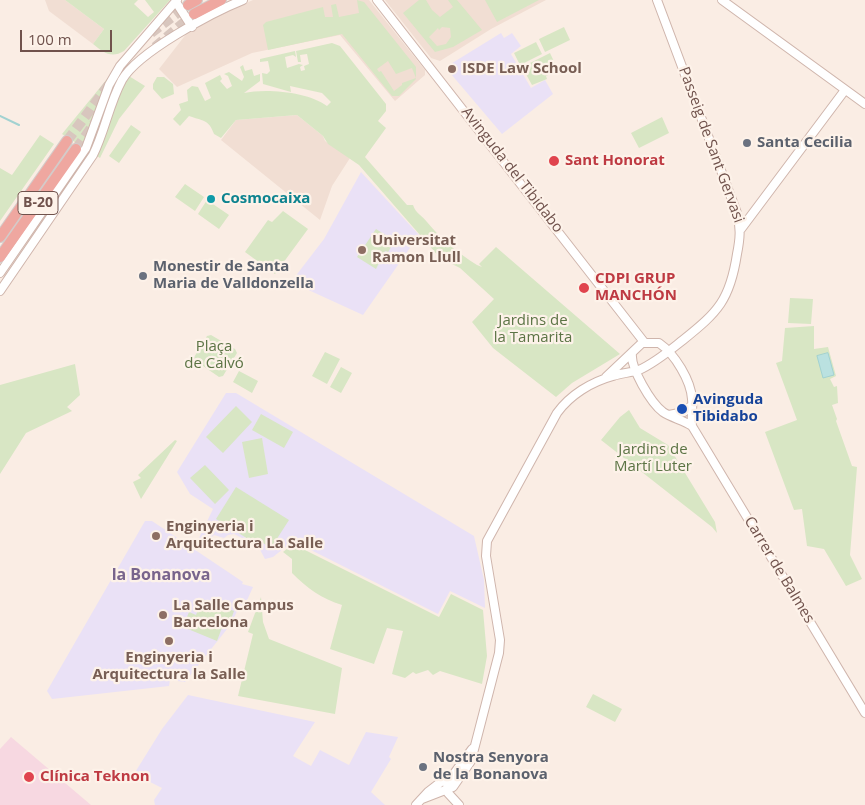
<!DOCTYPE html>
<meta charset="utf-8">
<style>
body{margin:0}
#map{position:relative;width:865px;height:805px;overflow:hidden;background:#faede4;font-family:"Open Sans",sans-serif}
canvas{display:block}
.scale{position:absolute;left:20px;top:30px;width:92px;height:22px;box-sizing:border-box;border:2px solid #70524c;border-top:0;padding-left:6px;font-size:15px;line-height:18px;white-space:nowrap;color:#70524c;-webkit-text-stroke:4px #fdf2e9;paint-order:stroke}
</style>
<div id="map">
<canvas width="865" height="805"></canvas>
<div class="scale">100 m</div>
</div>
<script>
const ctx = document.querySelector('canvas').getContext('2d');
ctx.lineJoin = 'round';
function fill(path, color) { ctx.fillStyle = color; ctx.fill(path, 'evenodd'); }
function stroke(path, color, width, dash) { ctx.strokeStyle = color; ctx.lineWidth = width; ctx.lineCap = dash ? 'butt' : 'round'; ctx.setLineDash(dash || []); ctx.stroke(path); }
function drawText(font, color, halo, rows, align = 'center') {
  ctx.font = font + ' "Open Sans",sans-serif'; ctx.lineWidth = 4.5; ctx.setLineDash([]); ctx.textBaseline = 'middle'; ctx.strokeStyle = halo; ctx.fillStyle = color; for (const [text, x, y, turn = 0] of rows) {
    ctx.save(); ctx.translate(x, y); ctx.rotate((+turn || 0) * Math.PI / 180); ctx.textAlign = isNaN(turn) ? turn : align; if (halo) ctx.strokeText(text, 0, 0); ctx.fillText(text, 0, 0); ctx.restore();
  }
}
const residential = new Path2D(`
 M 45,0 L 65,0 L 104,29 L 93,44 L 49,11 Z
 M 253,0 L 369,0 L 425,70 L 425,75 L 395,101 L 340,35 L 252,53 L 177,87 L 159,69 L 187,33 L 213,18 Z
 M 385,0 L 546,0 L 491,29 L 440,61 L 431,58 Z
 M 297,115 L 323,136 L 325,141 L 350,158 L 332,186 L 320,220 L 221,140 L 236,120 Z`);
const education = new Path2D(`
 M 501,33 L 504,38 L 512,33 L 521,46 L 511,54 L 531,88 L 545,80 L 553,94 L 502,134 L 451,74 L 449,65 Z
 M 361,172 L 419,235 L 363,315 L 291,282 L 324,239 Z
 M 226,393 L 236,393 L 474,536 L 484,580 L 485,608 L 450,591 L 438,614 L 293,541 L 273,557 L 265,559 L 258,546 L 234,534 L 228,535 L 224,538 L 214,535 L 206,543 L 199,538 L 213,509 L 190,494 L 177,472 Z
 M 145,521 L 152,521 L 243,582 L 242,584 L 253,587 L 244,607 L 240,605 L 231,624 L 185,682 L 170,680 L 169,686 L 52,699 L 47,691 Z
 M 188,695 L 315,722 L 293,756 L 311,766 L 320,750 L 349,765 L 366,732 L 398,737 L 389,757 L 391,759 L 371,792 L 385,805 L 155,805 L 154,800 L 162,788 L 134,774 L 162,729 Z`);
const medical = new Path2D(`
 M 11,737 L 91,805 L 0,805 L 0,749 Z`);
const green = new Path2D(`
 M 65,0 L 138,0 L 134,4 L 148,17 L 154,12 L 145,0 L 170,0 L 124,51 C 111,59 103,52 93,44 L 104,29 Z
 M 357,0 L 364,2 L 416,67 L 416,79 L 399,96 L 392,96 L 342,34 L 268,50 L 263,25 L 266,22 L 323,7 L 325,17 L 333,17 L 331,5 L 336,4 L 339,17 L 359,13 ZM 388,61 L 396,74 L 412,68 L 416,78 L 402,83 L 402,85 L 394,91 L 381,71 L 379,72 L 377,69 Z
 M 419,0 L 426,0 L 432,10 L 440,17 L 453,7 L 448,0 L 457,0 L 482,30 L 453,47 L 435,52 L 403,13 ZM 442,27 L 450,28 L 451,37 L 446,44 L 437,46 L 429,37 L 438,28 L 439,30 Z
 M 485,0 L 539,0 L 497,22 Z
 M 564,27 L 570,40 L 545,52 L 539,39 Z
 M 536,42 L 542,54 L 520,65 L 514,53 Z
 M 332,43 L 340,46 L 386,104 L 386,111 L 378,121 L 386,128 L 365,157 L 407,205 L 413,205 C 416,214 422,215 427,222 C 442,240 458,253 477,265 L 482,267 L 479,264 L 496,247 L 620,354 L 572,383 L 556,397 L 493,348 L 472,322 L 494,299 L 460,268 L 440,258 L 359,165 L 328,144 L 323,136 L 297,115 L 236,120 L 221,138 L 214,134 C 209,119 202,121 189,116 L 180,126 L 173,119 L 181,110 L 179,104 L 188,101 L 187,90 L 192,86 L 198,87 L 205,101 L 211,98 L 205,83 L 220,75 L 222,79 L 220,81 L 227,89 L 232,86 L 228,76 L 224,74 L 229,72 L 242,81 L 244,77 L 240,67 L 243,65 L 245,71 L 252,69 L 254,76 L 260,74 L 260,81 L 244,93 C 266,88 309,92 327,106 L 331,102 L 322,93 L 290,86 L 291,92 L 263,84 L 262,73 L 267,74 L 270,71 L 268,61 L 260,62 L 260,59 L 295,51 L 296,57 L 293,55 L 285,57 L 287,68 L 299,64 L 303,65 L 300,67 L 301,71 L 305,70 L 304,66 L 309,64 L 307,54 L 300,55 L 301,62 L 298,62 L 296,51 Z
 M 550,53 L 558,70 L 546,76 L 547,79 L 532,85 L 522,67 Z
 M 116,68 L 145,86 L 119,119 L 100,158 L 62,134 Z
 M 157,77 L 164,77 L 173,84 L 174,94 L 162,99 L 153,89 L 153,84 Z
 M 662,117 L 669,133 L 639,148 L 631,133 Z
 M 131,125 L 141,132 L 119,163 L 109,156 Z
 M 40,135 L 54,144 L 0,221 L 0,168 L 12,175 Z
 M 185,184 L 204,197 L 195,211 L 175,197 Z
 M 207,200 L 229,215 L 219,229 L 198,214 Z
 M 283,211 L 308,229 L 275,274 L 245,252 L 268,220 L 272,222 Z
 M 376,229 L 395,241 L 388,252 L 385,251 L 376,269 L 357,257 Z
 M 790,298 L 813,299 L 811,324 L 788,323 Z
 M 814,326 L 814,349 L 828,347 L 836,376 L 830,379 L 834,387 L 837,386 L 838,403 L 832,405 L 837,419 L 836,421 L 852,466 L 857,467 L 850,555 L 862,579 L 846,586 L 824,549 L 807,546 L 802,509 L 794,510 L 765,432 L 797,420 L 776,363 L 782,361 L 785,328 Z
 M 211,335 L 235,349 L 237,353 L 223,376 L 219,377 L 193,359 L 207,336 Z
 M 325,352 L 340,359 L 327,384 L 312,376 Z
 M 75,364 L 80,395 L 67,407 L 72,411 L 26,433 L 0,474 L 0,385 Z
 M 341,367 L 352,373 L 341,393 L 330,387 Z
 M 239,371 L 258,381 L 252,393 L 233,382 Z
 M 236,406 L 252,422 L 223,453 L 206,437 Z
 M 629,410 L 640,428 L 668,445 L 715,522 L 717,533 L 712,527 L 601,440 L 620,417 Z
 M 261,414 L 293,432 L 284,448 L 252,430 Z
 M 262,438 L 268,474 L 249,478 L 242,442 Z
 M 175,440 L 177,441 L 141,499 L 133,482 L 141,478 L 138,475 Z
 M 205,465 L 229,490 L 215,504 L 190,478 Z
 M 236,487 L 289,520 L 271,548 L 258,540 L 256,544 L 216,519 Z
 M 293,544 L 439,617 L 451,594 L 483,610 L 487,656 L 482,684 L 440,671 L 433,675 L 428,670 L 416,674 L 413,672 L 405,678 L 392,674 L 403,631 L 387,628 L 374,664 L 330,649 L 342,605 C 322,599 307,588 292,573 L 292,559 L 283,552 Z
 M 261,597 L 263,622 L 269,639 L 342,668 L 335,714 L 238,696 L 253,634 L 248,632 Z
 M 202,599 L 234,611 L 229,625 L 200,616 L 223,625 L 217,641 L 183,627 L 189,612 L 196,615 Z
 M 593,694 L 622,709 L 615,722 L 586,707 Z`);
const water = new Path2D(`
 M 828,353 L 834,375 L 823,378 L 817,356 Z`);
const stream = new Path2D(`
 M 0,116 L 19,125`);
const highwayTunnel = new Path2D(`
 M 151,33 L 188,5
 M 155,47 L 194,14
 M 67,141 L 110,83
 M 76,149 L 115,95`);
const secondary = new Path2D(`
 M 377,0 L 644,342
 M 722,0 L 865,104
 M 176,2 L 192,27
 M 741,229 L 845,90
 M 0,273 L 86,148 L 109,85 L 120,66 L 177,0
 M 0,291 L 93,155 C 105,131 109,104 122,80 C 138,52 213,12 243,0
 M 632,353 C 630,368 651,403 663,412 C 672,418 683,420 692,426 L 865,713
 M 606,377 L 642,343 L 659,343 C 675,354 691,381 692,399 C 693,408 691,417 692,426
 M 669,415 L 684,412 L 692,405
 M 422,799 L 453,787 L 471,761 L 499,653 L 500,640 L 486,556 L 487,541 L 557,413 C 570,395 591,382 613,376 C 621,373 630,373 639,370 C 655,363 669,351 683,340 C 718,312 730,300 737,254 C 740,239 741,228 737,213 L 657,0
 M 416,805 L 428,792 L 450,775
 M 459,805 L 448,793 L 447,783 L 472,749`);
const highway = new Path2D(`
 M 188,5 L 197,0
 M 194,14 L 221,0
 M 0,237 L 67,141
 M 0,257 L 76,149`);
const markers = [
 [452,69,5,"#8d6e63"],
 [747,143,5,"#6b7280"],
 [554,161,6,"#e0444e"],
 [211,199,5,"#0f9aa8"],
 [362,250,5,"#8d6e63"],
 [143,276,5,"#6b7280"],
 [584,288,6,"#e0444e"],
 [682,409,6,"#1a4fb4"],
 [156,536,5,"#8d6e63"],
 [163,615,5,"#8d6e63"],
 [169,641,5,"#8d6e63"],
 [423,767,5,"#6b7280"],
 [29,777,6,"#e0444e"]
];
const shields = [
 [38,203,40]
];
const shieldNames = [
 ["B-20",38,203]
];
const educationNames = [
 ["ISDE Law School",462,69],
 ["Universitat",372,241],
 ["Ramon Llull",372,258],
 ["Enginyeria i",166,527],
 ["Arquitectura La Salle",166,544],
 ["La Salle Campus",173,606],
 ["Barcelona",173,623],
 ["Enginyeria i",169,658,"center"],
 ["Arquitectura la Salle",169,675,"center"]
];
const worshipNames = [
 ["Santa Cecilia",757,143],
 ["Monestir de Santa",153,267],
 ["Maria de Valldonzella",153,284],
 ["Nostra Senyora",433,758],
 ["de la Bonanova",433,775]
];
const streetNames = [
 ["Passeig de Sant Gervasi",711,145,70],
 ["Avinguda del Tibidabo",512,170,52],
 ["Carrer de Balmes",779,570,59]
];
const healthNames = [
 ["Sant Honorat",565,161],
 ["CDPI GRUP",595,279],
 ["MANCHÓN",595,296],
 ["Clínica Teknon",40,777]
];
const cultureNames = [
 ["Cosmocaixa",221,199]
];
const parkNames = [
 ["Jardins de",533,321],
 ["la Tamarita",533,338],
 ["Plaça",214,347],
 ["de Calvó",214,364],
 ["Jardins de",653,450],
 ["Martí Luter",653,467]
];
const transitNames = [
 ["Avinguda",693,400],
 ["Tibidabo",693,417]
];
const neighbourhoodNames = [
 ["la Bonanova",161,575]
];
fill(residential, '#f1ded3');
fill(education, '#eae1f6');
fill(medical, '#f7d8e1');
fill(green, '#d8e6c4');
fill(water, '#bae1e0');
stroke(water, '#a2d2d1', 1);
stroke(stream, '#a2d2d1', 2);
stroke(highwayTunnel, '#d8c6be', 10, [10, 5]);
stroke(secondary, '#cfb5ac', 10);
stroke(highway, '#d4cbc9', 12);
stroke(secondary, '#fff', 8);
stroke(highway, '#efa7a0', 10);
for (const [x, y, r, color] of markers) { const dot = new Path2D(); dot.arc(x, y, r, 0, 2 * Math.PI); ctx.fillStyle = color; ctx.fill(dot); stroke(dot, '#fdf2e9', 2); }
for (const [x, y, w] of shields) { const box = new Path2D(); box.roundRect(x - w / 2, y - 11.5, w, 23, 4); ctx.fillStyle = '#fdf2e9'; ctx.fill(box); stroke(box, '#70524c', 1); }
drawText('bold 14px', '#70524c', null, shieldNames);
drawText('bold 15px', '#785e54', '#fdf2e9', educationNames, 'left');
drawText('bold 15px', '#5b616d', '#fdf2e9', worshipNames, 'left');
drawText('15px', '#70524c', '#fdf2e9', streetNames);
drawText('bold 15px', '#be3a42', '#fdf2e9', healthNames, 'left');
drawText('bold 15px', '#0d838f', '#fdf2e9', cultureNames, 'left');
drawText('15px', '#5c7445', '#fdf2e9', parkNames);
drawText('bold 15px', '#164399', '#fdf2e9', transitNames, 'left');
drawText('bold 16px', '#78648c', '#fdf2e9', neighbourhoodNames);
</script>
